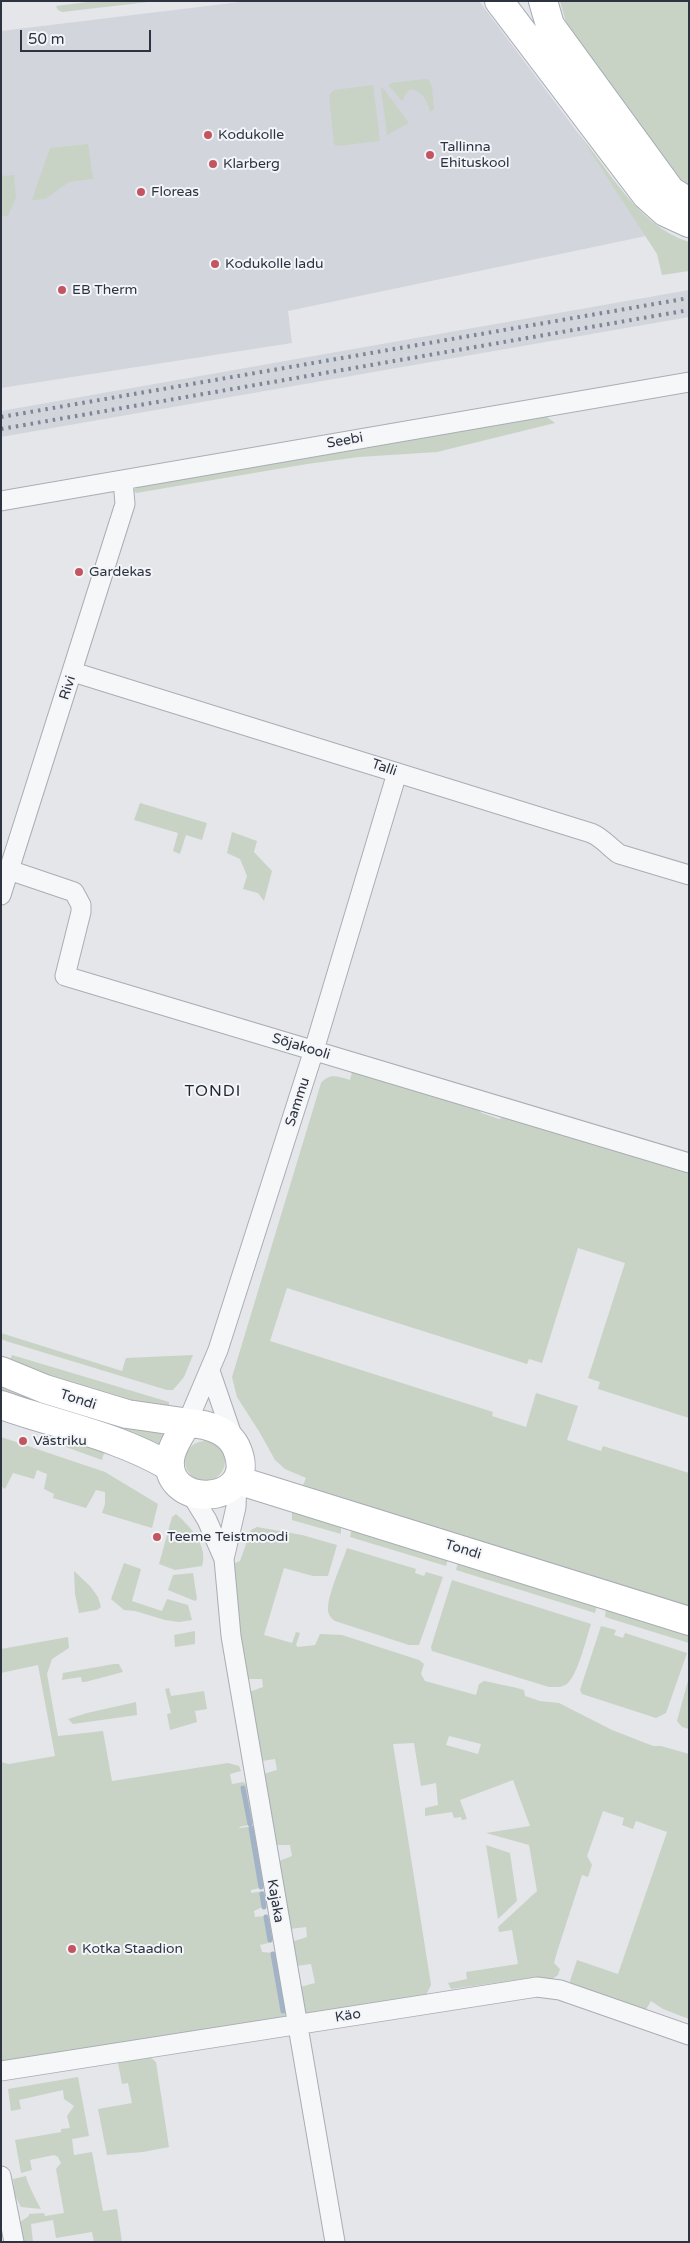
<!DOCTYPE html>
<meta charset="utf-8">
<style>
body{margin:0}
#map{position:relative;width:690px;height:2243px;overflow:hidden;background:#e4e6ea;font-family:"Varela Round",sans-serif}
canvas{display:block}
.frame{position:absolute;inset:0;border:2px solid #2d3341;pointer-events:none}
.scale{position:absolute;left:20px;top:30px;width:131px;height:22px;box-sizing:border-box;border:2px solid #2d3341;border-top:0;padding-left:6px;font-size:15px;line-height:18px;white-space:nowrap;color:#2d3341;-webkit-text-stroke:4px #f3f5f8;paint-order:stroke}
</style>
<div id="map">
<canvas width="690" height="2243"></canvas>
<div class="frame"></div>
<div class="scale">50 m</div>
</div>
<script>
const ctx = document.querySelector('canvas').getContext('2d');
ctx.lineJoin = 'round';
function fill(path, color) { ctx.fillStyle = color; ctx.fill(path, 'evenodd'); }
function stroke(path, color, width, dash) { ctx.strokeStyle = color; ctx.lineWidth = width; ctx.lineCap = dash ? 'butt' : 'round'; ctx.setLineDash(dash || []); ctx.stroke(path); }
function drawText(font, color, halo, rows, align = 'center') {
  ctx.font = font + ' "Varela Round",sans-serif'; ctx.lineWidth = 4; ctx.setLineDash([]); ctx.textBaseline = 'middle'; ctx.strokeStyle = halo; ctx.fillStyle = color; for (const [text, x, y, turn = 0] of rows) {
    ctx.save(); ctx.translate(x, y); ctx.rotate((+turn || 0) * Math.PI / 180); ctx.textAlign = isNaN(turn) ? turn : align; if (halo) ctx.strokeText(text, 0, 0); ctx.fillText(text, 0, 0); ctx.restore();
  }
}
const built = new Path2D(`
 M 248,1 L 479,1 L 578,133 L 646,236 L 288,311 L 292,343 L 1,388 L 1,31 Z
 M 689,290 L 689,317 L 1,437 L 1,411 Z`);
const green = new Path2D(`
 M 96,1 L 157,1 L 62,12 L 58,10 L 56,6 Z
 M 560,1 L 689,1 L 689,191 L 670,176 L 567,26 Z
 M 425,79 L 429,80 L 432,87 L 434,109 L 430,112 C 427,100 423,92 411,89 L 407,92 L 402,101 L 389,86 L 391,83 Z
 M 373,85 L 380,141 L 337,146 L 334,144 L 329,95 L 334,90 Z
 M 381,88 L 383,88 L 409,123 L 387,135 Z
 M 578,133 C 611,172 637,225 689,242 L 689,271 L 662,275 L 657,254 Z
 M 88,144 L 93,179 L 69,182 L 45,199 L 32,200 L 50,148 Z
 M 14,175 L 16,197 L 8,216 L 1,216 L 1,176 Z
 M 544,415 L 555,423 L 437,452 L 359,457 L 307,464 L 136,493 L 134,490 L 139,485 Z
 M 140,803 L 207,823 L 202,840 L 186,835 L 180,854 L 173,851 L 178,833 L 134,820 Z
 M 232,832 L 257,841 L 254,852 L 272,871 L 264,901 L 258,893 L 243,889 L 247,876 L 240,859 L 227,853 Z
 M 352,1072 L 475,1108 L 482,1113 L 499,1119 L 504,1117 L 689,1173 L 689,1418 L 598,1389 L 600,1382 L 588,1378 L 625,1263 L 578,1248 L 542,1363 L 529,1359 L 527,1364 L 287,1288 L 270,1341 L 493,1412 L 492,1416 L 526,1427 L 536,1393 L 578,1406 L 567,1440 L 601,1451 L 603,1446 L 689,1473 L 689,1609 L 337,1499 L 303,1485 L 306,1478 L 285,1469 L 275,1460 L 260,1433 L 237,1397 L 232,1377 L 321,1083 C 330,1073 337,1076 350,1080 Z
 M 1,1333 L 122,1371 L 126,1358 L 193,1355 L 184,1377 L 173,1390 L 167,1390 L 9,1342 L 1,1339 Z
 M 12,1355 L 169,1402 L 169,1408 C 118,1399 56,1382 10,1360 Z
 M 1,1383 L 168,1431 L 161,1447 L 140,1436 L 61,1414 L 1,1393 Z
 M 1,1437 L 105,1472 L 158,1504 L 152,1528 L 102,1513 L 105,1504 L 105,1492 L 96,1490 L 86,1508 L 53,1498 L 54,1494 L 44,1489 L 47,1474 L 37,1470 L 34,1479 L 13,1473 L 5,1489 L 1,1486 Z
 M 69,1440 L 105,1450 L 102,1460 L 66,1447 Z
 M185 1461a20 20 0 1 1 40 0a20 20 0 1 1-40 0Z
 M 292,1512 L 341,1525 L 341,1534 L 292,1520 Z
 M 176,1514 C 189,1525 209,1546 202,1566 L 175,1570 L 159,1564 L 172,1517 Z
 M 257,1527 L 302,1535 L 337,1545 L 328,1576 L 313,1576 L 284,1568 L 264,1635 L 292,1643 L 296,1632 L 300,1633 L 296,1645 L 298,1647 L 315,1645 L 320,1634 L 342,1635 L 419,1660 L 424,1664 L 421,1674 L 425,1681 L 476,1695 L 479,1684 L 484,1681 C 497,1684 511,1686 524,1690 L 525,1696 L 540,1701 L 559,1703 L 612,1730 L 653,1746 L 661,1746 L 689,1754 L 689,2019 L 663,2009 L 651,2001 L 645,2011 L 571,1984 L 570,1981 L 577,1960 L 618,1974 L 667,1832 L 636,1821 L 633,1829 L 622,1825 L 624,1818 L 603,1811 L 587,1856 L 592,1865 L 588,1877 L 582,1875 L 557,1952 L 554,1963 L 560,1969 L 558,1975 L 551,1980 L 531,1978 L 451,1989 L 448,1983 L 467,1979 L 466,1972 L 518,1964 L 512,1930 L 499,1932 L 498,1927 L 537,1891 L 529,1845 L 486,1833 L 530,1826 L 513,1780 L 460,1800 L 467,1819 L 462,1820 L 461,1817 L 454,1818 L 452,1812 L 425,1816 L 425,1808 L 438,1805 L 436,1783 L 421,1786 L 414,1743 L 393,1744 L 431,1985 L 426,1995 L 311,2015 L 306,2013 L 300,1987 L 315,1983 L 311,1964 L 297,1966 L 291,1942 L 307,1937 L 306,1927 L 290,1929 L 279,1861 L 292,1856 L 290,1845 L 275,1845 L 263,1774 L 277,1770 L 275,1759 L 262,1761 L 249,1692 L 263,1687 L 262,1679 L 248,1679 L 242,1654 L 234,1566 L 235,1563 L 240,1561 L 251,1530 ZM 449,1736 L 481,1744 L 478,1754 L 446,1745 Z
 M 352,1528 L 448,1559 L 446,1566 L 350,1537 Z
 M 347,1548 L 416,1569 L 415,1573 L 424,1576 L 426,1572 L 443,1577 L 419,1645 L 409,1645 L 335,1621 C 331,1618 329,1616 328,1611 C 327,1595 342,1564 347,1548 Z
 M 458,1562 L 597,1605 L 595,1613 L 456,1570 Z
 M 124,1563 L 141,1569 L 132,1601 L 162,1611 L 167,1599 L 188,1605 L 192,1620 L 179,1622 L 165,1620 L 135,1611 L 124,1610 L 111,1599 Z
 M 74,1571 L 90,1586 L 98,1597 L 101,1607 L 97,1610 L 79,1613 L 75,1594 Z
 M 193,1573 L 197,1599 L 195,1601 L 168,1590 L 173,1575 Z
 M 452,1580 L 591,1624 C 586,1639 579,1671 568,1683 C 562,1688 556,1687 549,1687 L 432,1651 L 431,1647 Z
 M 606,1608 L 689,1634 L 689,1643 L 605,1617 Z
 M 601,1626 L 616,1630 L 614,1635 L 623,1638 L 625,1633 L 687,1653 L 666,1713 L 656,1718 L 582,1694 L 580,1690 Z
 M 195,1631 L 195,1644 L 175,1647 L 174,1635 Z
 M 68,1637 L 69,1648 L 52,1659 L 47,1674 L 58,1736 L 103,1731 L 112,1781 L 228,1763 L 239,1766 L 241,1771 L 230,1774 L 232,1784 L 243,1782 L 246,1784 L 253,1824 L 239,1827 L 240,1828 L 254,1826 L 264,1887 L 251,1890 L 251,1893 L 264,1891 L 267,1905 L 254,1911 L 255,1917 L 266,1916 L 270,1919 L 273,1940 L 272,1942 L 260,1945 L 262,1952 L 275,1953 L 286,2016 L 278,2021 L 1,2068 L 1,1762 L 9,1764 L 55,1756 L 38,1665 L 1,1673 L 1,1649 Z
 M 114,1664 L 119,1664 L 123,1672 L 85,1682 L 82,1682 L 81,1677 L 62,1680 L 63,1673 Z
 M 689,1677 L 689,1729 L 682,1727 L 677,1721 Z
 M 169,1688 L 171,1696 L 204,1691 L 207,1709 L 195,1711 L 197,1722 L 170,1730 L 167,1714 L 171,1713 L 165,1689 Z
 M 136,1702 L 137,1715 L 73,1724 L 68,1719 L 87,1713 Z
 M 486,1845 L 510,1853 L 517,1901 L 498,1919 Z
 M 150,2057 L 156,2062 L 169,2147 L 143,2152 L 107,2155 L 98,2109 L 132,2103 L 128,2083 L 122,2084 L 118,2063 Z
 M 78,2077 L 89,2136 L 72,2139 L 74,2155 L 92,2152 L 103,2211 L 117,2209 L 122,2242 L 94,2242 L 92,2232 L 56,2238 L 53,2220 L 31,2224 L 33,2242 L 23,2242 L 20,2222 L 29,2216 L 29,2214 L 44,2213 L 45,2216 L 64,2213 L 56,2169 L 61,2163 L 58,2157 L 54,2155 L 30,2160 L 32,2170 L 21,2173 L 15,2140 L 61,2132 L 61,2129 L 70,2128 L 67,2116 L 74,2106 L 64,2099 L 63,2090 L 19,2100 L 21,2109 L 11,2111 L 8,2089 Z
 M 26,2176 C 28,2185 36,2200 41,2209 L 21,2207 L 15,2196 L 13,2179 Z`);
const stream = new Path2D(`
 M 243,1788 L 250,1824
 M 251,1828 L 261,1887
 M 262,1894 L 264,1907
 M 266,1917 L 270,1940
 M 273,1954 L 283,2011`);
const street = new Path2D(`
 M 1,501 L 689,382
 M 73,672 L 591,833 C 603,838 609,847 619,854 L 689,875
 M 9,870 L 74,892 L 81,905 L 81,912 L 65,976 L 689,1163
 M 1,895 L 125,504 L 123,480
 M 210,1371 L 234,1441
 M 187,1423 L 218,1350 L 314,1050 L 397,773
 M 237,1480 L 236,1507 L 224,1559 L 231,1636 L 335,2242
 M 191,1494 L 207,1520 L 224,1559
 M 1,2071 L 537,1987 L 560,1990 L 689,2035
 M 1,2176 L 14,2242`);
const secondary = new Path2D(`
 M 1,1371 L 45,1389 L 127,1414 L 204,1425 C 220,1429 233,1436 238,1452 C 258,1507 158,1510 171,1454 C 174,1443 181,1433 187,1423
 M 1,1405 C 58,1425 118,1436 170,1467
 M 237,1480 L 689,1621`);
const primary = new Path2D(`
 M 499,1 L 646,195 L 665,212 L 689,223
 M 543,1 L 550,25 L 671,191 L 689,202`);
const rail = new Path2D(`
 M 1,417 L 689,298
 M 1,429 L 689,310`);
const markers = [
 [208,135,5,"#c35562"],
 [430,155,5,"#c35562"],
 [213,164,5,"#c35562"],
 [141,192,5,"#c35562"],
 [215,264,5,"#c35562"],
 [62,290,5,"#c35562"],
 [79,572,5,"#c35562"],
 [23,1441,5,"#c35562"],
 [157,1537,5,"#c35562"],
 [72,1949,5,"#c35562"]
];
const poiNames = [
 ["Kodukolle",218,135],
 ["Tallinna",440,147],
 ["Ehituskool",440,163],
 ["Klarberg",223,164],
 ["Floreas",151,192],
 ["Kodukolle ladu",225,264],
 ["EB Therm",72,290],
 ["Gardekas",89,572],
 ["Västriku",33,1441],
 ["Teeme Teistmoodi",167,1537],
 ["Kotka Staadion",82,1949]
];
const streetNames = [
 ["Seebi",345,441,-10],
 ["Rivi",68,688,-72],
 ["Talli",384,768,19],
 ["Sõjakooli",301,1047,17],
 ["Sammu",298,1102,-72],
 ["Tondi",78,1400,18],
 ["Tondi",463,1550,17],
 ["Kajaka",275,1901,80],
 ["Käo",348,2016,-9]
];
const quarterNames = [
 ["TONDI",213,1092]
];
fill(built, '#d2d5dc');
fill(green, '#c8d3c5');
stroke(stream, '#a2b3c7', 5);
stroke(street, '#a9adb4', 21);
stroke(secondary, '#a9adb4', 30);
stroke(primary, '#a4aab5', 30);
stroke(street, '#f6f7f9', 19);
stroke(secondary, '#fff', 28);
stroke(primary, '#fff', 28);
stroke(rail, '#7e8593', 4, [2.5, 5]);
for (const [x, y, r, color] of markers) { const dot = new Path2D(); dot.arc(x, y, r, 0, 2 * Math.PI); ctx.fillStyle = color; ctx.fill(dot); stroke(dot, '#f3f5f8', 2); }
drawText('14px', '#2d3341', '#f3f5f8', poiNames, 'left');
drawText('14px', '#2d3341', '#f3f5f8', streetNames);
ctx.letterSpacing = '1px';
drawText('16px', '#1f2532', '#f3f5f8', quarterNames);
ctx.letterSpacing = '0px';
</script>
